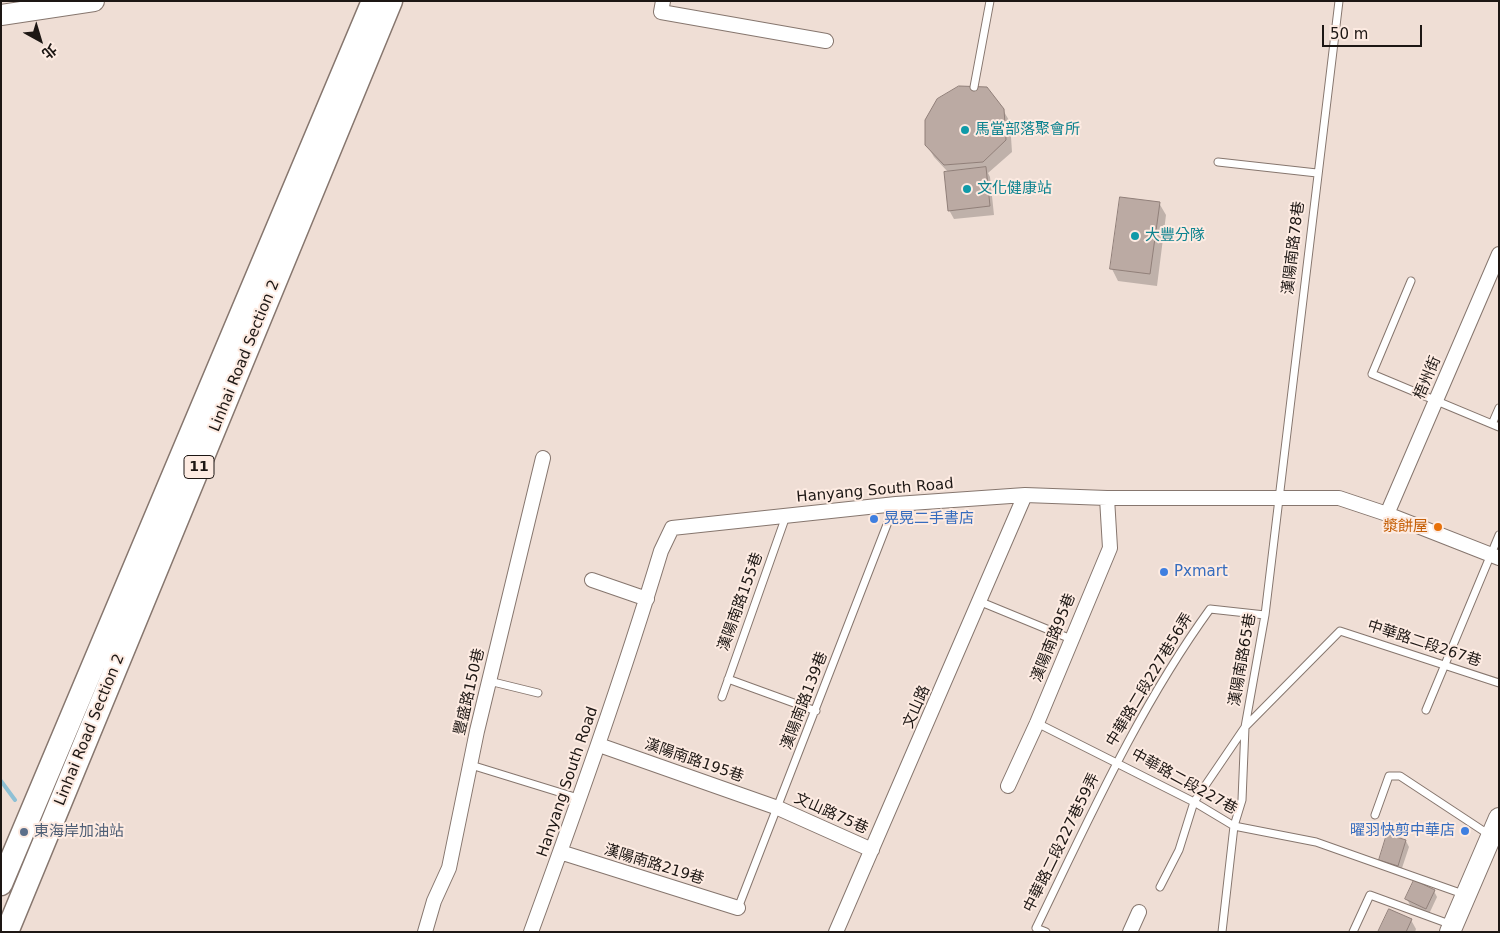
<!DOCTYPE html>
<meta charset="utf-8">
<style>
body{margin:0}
#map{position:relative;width:1500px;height:933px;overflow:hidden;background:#efded5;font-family:"DejaVu Sans","Noto Sans TC",sans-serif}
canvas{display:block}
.frame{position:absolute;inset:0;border:2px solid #1d1714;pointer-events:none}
.north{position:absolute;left:15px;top:15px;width:50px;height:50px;-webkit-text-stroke:4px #fdebe2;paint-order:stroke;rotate:141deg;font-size:14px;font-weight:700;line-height:20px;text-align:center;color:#1d1714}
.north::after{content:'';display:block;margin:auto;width:18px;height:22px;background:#1d1714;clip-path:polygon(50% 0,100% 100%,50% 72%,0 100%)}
.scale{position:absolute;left:1322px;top:25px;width:100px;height:22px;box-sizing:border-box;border:2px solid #1d1714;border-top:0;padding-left:6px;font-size:15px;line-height:18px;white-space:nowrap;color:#1d1714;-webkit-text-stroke:4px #fdebe2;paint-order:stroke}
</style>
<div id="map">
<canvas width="1500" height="933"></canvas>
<div class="frame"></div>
<div class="north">北</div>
<div class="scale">50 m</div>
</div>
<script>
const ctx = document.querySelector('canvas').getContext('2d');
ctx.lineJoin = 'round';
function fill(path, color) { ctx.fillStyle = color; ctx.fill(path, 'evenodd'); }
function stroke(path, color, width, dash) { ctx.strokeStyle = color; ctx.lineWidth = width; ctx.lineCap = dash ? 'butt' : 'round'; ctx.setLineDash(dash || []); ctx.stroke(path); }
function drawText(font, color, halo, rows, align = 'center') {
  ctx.font = font + ' "DejaVu Sans","Noto Sans TC",sans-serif'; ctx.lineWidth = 4; ctx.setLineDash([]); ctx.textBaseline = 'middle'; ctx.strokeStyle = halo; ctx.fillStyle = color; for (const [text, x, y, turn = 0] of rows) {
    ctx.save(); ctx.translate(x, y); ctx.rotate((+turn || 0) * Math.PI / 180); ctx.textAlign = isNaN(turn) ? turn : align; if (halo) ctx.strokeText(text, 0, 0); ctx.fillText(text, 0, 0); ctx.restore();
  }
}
const shadow = new Path2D(`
 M 1003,110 L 1010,122 L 1012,152 L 988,173 L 990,177 L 994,215 L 954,219 L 949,210 L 948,172 L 934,157 L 927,145 Z
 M 1159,203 L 1166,215 L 1157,286 L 1118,281 L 1112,269 Z
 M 1388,836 L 1406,841 L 1409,847 L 1401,871 L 1383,865 L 1380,860 Z
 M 1434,891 L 1437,897 L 1429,914 L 1410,905 L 1407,899 Z
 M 1411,920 L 1416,929 L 1415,932 L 1380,932 Z`);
const stream = new Path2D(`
 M 1,781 L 15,800`);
const building = new Path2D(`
 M 959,86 L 987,87 L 1004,109 L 1006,140 L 983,162 L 944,165 L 925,145 L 925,120 L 937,99 Z
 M 986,167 L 990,206 L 948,211 L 944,172 Z
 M 1120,197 L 1160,202 L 1150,274 L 1110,269 Z
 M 1387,834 L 1406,840 L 1398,866 L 1379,860 Z
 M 1414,880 L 1435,890 L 1426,909 L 1405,899 Z
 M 1389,909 L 1412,919 L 1406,932 L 1378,932 Z`);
const lane = new Path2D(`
 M 974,87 L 990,1
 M 1218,162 L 1317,173
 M 1411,281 L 1372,374 L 1499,427
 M 1492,424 L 1499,408
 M 981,602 L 1071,639
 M 728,679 L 816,711
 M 489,681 L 538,693
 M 722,697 L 786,516
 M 1426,710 L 1499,535
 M 1037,723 L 1194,802 L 1234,826 L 1316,842 L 1463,894
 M 471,765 L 578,798
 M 1375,815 L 1389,776 L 1400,776 L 1491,836
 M 1160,887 L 1179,850 L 1194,802 L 1245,727 L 1340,631 L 1499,683
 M 738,908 L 895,504
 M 1046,932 L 1036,928 C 1089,819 1139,707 1210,609 L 1265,615
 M 1222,932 L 1234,826 L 1242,800 L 1245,727 L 1265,615 L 1339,1
 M 1353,932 L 1370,895 L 1452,925`);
const street = new Path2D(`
 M 663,1 L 661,12 L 826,41
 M 1387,514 L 1499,254
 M 592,580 L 647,599
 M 599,745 L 778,808 L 872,850
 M 1008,786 L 1037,723 L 1110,548 L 1107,498
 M 560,852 L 738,908
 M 425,932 L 434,901 L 449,868 L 477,731 L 543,458
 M 531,932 C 577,806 622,680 661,551 L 672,528 L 896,504 L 1025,495 L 1107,498 L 1339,498 L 1387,514 L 1499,558
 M 836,932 L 1025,495
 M 1130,932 L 1139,912`);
const secondary = new Path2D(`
 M 1,15 L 94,1
 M 1450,932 L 1499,818`);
const primary = new Path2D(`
 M 1,884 L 373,1
 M 7,932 L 391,1`);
const markers = [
 [965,130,5,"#0f9aa8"],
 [967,189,5,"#0f9aa8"],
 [1135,236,5,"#0f9aa8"],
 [874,519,5,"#3f7fe0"],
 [1438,527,5,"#e8710a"],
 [1164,572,5,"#3f7fe0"],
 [1465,831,5,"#3f7fe0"],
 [24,832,5,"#5c6f8a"]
];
const shields = [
 [199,467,30]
];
const shieldNames = [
 ["11",199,467]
];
const cultureNames = [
 ["馬當部落聚會所",975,130],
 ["文化健康站",977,189],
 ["大豐分隊",1145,236]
];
const streetNames = [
 ["漢陽南路78巷",1294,248,-83],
 ["Linhai Road Section 2",245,356,-68],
 ["梧州街",1428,378,-67],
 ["Hanyang South Road",875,491,-5],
 ["漢陽南路155巷",741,602,-70],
 ["漢陽南路95巷",1054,638,-68],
 ["中華路二段267巷",1424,644,18],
 ["漢陽南路65巷",1243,660,-80],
 ["中華路二段227巷56弄",1150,680,-59],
 ["豐盛路150巷",470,692,-77],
 ["漢陽南路139巷",805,701,-69],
 ["文山路",917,707,-66],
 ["Linhai Road Section 2",90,730,-68],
 ["漢陽南路195巷",694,761,19],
 ["Hanyang South Road",568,782,-71],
 ["中華路二段227巷",1184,782,29],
 ["文山路75巷",831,814,24],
 ["中華路二段227巷59弄",1062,843,-64],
 ["漢陽南路219巷",654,865,17]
];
const shopNames = [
 ["晃晃二手書店",884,519],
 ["Pxmart",1174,572],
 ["曜羽快剪中華店",1455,831,"right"]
];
const foodNames = [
 ["漿餅屋",1428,527]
];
const serviceNames = [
 ["東海岸加油站",34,832]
];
fill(shadow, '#0003');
stroke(stream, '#8ec0d5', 4);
fill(building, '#bbaaa3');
stroke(building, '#907f79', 1);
stroke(lane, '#86766e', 9);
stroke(street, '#86766e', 16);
stroke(secondary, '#86766e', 22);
stroke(primary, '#86766e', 25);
stroke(lane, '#fff', 7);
stroke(street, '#fff', 14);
stroke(secondary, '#fff', 20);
stroke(primary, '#fff', 22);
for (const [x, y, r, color] of markers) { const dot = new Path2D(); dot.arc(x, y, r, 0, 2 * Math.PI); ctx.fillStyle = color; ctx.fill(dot); stroke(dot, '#fdebe2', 2); }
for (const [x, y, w] of shields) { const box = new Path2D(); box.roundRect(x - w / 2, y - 11.5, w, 23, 4); ctx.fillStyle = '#fdebe2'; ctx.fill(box); stroke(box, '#1d1714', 1); }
drawText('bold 14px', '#1d1714', null, shieldNames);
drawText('15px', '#0d838f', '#fdebe2', cultureNames, 'left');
drawText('15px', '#1d1714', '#fdebe2', streetNames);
drawText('15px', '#366cbe', '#fdebe2', shopNames, 'left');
drawText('15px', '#c56008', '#fdebe2', foodNames, 'right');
drawText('15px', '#4e5e75', '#fdebe2', serviceNames, 'left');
</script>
